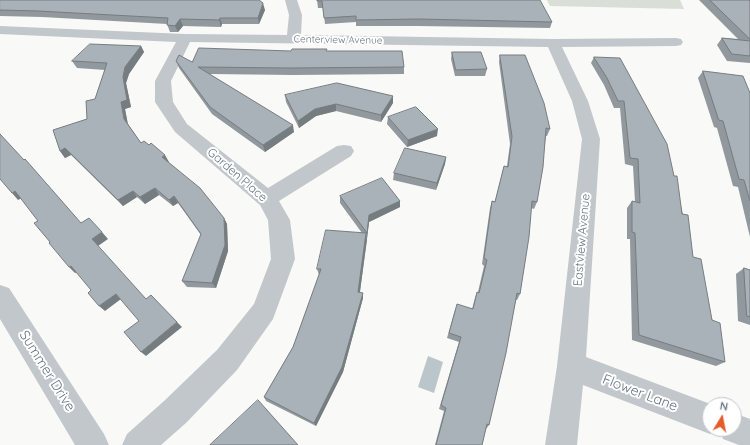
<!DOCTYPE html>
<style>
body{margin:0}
#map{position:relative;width:750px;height:445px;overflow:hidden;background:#f9f9f7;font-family:Quicksand,sans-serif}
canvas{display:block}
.north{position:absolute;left:702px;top:397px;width:40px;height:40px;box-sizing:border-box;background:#fff;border:1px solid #c1c7cd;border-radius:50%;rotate:10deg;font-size:11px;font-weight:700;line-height:16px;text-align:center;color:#647482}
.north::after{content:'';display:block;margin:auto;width:14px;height:18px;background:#e45b2c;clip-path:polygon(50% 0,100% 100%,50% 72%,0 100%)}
</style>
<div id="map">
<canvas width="750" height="445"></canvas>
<div class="north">N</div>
</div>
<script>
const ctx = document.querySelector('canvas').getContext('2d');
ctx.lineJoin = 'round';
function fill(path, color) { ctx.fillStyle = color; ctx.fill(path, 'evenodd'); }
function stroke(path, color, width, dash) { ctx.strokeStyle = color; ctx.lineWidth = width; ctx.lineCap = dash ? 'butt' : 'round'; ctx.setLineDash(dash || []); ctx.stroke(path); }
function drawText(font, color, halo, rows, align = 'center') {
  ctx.font = font + ' Quicksand,sans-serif'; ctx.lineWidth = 4; ctx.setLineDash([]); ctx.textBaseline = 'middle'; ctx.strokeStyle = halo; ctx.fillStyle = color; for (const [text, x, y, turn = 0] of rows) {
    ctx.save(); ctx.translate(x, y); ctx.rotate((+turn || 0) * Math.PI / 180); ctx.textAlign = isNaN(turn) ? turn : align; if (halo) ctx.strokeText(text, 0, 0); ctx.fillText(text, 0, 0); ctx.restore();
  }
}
const green = new Path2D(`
 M 547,0 L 680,0 L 684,9 L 550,6 Z`);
const water = new Path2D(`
 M 428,356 L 443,362 L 434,393 L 418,387 Z`);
const minor = new Path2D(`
 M 285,0 L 297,0 L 302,15 L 301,35 L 553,39 L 676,38 L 681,39 L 683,42 L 681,45 L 676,46 L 562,47 L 588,101 L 600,139 L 586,357 L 713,405 L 710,405 L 710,429 L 734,429 L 734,413 L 750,419 L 750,445 L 739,445 L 723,439 L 720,430 L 710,434 L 583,385 L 577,445 L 545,445 L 557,366 L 582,139 L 572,101 L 548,47 L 190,42 L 171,81 L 173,102 L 187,124 L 268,188 L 337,146 L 344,145 L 351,146 L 354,151 L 351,156 L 279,201 L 290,220 L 295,259 L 273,319 L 237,370 L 186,423 L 161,445 L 122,445 L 127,434 L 164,401 L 217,350 L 254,304 L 271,259 L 268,220 L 260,205 L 175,132 L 155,102 L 155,81 L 176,42 L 0,34 L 0,26 L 185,34 L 287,35 L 289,15 Z
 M 0,285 L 9,288 L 104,434 L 109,445 L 75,445 L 0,319 Z`);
const wall = new Path2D(`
 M 0,0 L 265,10 L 259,24 L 222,24 L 221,27 L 183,26 L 178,32 L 170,32 L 167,24 L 42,17 L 0,16 Z
 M 317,0 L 552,22 L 550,28 L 418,26 L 356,26 L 356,22 L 325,24 L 323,8 L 318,8 Z
 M 699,0 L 749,0 L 750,1 L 750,63 L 727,61 L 717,45 L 722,38 L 738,39 Z
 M 141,46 L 144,52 L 129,74 L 126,83 L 131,107 L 125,109 L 128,124 L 141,143 L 169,162 L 168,162 L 224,218 L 227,224 L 228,251 L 216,288 L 187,287 L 182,281 L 201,235 L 178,203 L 173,206 L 159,195 L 145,204 L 137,197 L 123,206 L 71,155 L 65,158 L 60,151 L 87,119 L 95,99 L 105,70 L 77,68 L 72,61 Z
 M 291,51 L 327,51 L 404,67 L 404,74 L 293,75 L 210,74 L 294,132 L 265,152 L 212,114 L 179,68 L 176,61 L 192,62 Z
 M 452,52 L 487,69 L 485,76 L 455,76 L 451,59 Z
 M 500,55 L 550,129 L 547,136 L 546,136 L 537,202 L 534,209 L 531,208 L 520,294 L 517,300 L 516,300 L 489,425 L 486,429 L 482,445 L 435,445 L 444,411 L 439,409 L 459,342 L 447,338 L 455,310 L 472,309 L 475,298 L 477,292 L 478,292 L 484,266 L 482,264 L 490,208 L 492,201 L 495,201 L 504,166 L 507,166 L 510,144 L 499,62 Z
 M 594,57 L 674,176 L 693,257 L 725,362 L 716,366 L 632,340 L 630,239 L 627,239 L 627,208 L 632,201 L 635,202 L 633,166 L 625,164 L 620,108 L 614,108 L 604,85 L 591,63 Z
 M 703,71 L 750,93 L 750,237 L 738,187 L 733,186 L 717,128 L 714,127 L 698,78 Z
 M 285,95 L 393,103 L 381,122 L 336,111 L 316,116 L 299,128 L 286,102 Z
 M 388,117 L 437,136 L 407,147 L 387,124 Z
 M 446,157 L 445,164 L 436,190 L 393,180 L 394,173 Z
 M 340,196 L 400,201 L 400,207 L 369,222 L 360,292 L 363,298 L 343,372 L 316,426 L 266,401 L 264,397 L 293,347 L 319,275 L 317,269 L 362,233 L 340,203 Z
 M 744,268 L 750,270 L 750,325 L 738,321 L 736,274 Z`);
const shadedWall = new Path2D(`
 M 263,3 L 265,10 L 259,24 L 258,18 Z
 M 220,18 L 222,24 L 221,27 L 219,20 Z
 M 180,19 L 183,26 L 178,32 L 175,26 Z
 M 141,46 L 144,52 L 129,74 L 126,83 L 131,107 L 125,109 L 128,126 L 124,119 L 121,102 L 123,77 L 125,67 Z
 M 393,96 L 393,103 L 381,122 L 381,115 Z
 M 336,104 L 336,111 L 316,116 L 299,128 L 298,121 L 315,109 Z
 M 293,125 L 294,132 L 265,152 L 263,145 Z
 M 438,129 L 437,136 L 407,147 L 408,140 Z
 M 65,148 L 71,155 L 65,158 L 60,151 Z
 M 165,155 L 169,162 L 165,164 L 162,157 Z
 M 446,157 L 445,164 L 436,190 L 437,183 Z
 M 155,188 L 159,195 L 145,204 L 140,197 Z
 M 15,191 L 22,198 L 18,200 L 12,193 Z
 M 133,191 L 137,197 L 123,206 L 118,200 Z
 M 174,196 L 178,203 L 173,206 L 169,200 Z
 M 400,201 L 400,207 L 369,222 L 367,239 L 367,233 L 369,215 Z
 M 224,218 L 227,224 L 228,251 L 216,288 L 212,283 Z
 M 102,232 L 108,239 L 98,246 L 92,239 Z
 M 366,233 L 367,240 L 359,298 L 358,292 Z
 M 71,266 L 77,272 L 75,273 L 69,267 Z
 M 363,293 L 363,298 L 343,372 L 316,426 L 314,423 Z
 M 116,294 L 121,299 L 105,311 L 99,306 Z
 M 177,322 L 182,327 L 146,356 L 141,352 Z`);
const building = new Path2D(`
 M 0,0 L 259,0 L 263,3 L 258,18 L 220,18 L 219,20 L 180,19 L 175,26 L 167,25 L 168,18 L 38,11 L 0,10 Z
 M 317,0 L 540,0 L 552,22 L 418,19 L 356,20 L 356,16 L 324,18 L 322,1 L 318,1 Z
 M 710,0 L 749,0 L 750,1 L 750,39 Z
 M 722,38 L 750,41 L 750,56 L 732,54 Z
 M 90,44 L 141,46 L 125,67 L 123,77 L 127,100 L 121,102 L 124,119 L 141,143 L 144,141 L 149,145 L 151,143 L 165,155 L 162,157 L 200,188 L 224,218 L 225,245 L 212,283 L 182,281 L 201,234 L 174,196 L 169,200 L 155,188 L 140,197 L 133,191 L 118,200 L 65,148 L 60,151 L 53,130 L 87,119 L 86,101 L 95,99 L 107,63 L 72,61 Z
 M 199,48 L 291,51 L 292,49 L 327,49 L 326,51 L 402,51 L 404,67 L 291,68 L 198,67 L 293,125 L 263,145 L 210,107 L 176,61 L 179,55 L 192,62 Z
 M 452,52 L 481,52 L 487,69 L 456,70 Z
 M 500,55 L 525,55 L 544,103 L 550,129 L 546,128 L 543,167 L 537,202 L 532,201 L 529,237 L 520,294 L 517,293 L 506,353 L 489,425 L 487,424 L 482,445 L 436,445 L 446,408 L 441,405 L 461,337 L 449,333 L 457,304 L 473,309 L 477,292 L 479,293 L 487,260 L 484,258 L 492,201 L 495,202 L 504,166 L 508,167 L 512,137 Z
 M 594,57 L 620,58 L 667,144 L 674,176 L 677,176 L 682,214 L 688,215 L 693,257 L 701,259 L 712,320 L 720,323 L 725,362 L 639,335 L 635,233 L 632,232 L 632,201 L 640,203 L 638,159 L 630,158 L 624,101 L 618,101 L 607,78 Z
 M 703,71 L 743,76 L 750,93 L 750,201 L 744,180 L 739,179 L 723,121 L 719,120 Z
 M 337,83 L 393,96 L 381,115 L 336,104 L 315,109 L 298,121 L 285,95 Z
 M 416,107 L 438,129 L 408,140 L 388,117 Z
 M 0,134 L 24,160 L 25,159 L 81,223 L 89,218 L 102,232 L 92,239 L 146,299 L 151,295 L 177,322 L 141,352 L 124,332 L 139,321 L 116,294 L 99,306 L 88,293 L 91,290 L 71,266 L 69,267 L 49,243 L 50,242 L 34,223 L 38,221 L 15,191 L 12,193 L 0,179 Z
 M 405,148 L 446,157 L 437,183 L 394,173 Z
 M 382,178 L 400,201 L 369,215 L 367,233 L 340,196 Z
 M 326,230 L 366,233 L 358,292 L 363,293 L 342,367 L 314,423 L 264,397 L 293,347 L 321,269 L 317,269 Z
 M 744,268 L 750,270 L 750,317 L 747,316 Z
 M 258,400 L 298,445 L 210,445 Z`);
const farStreetnames = [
 ["Centerview Avenue",338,40,1]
];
const streetNames = [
 ["Garden Place",237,175,41],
 ["Eastview Avenue",582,240,-85]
];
const nearStreetnames = [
 ["Summer Drive",47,371,58],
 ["Flower Lane",640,393,21]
];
fill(green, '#d9ded6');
fill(water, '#bbc6cb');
fill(minor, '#c2c7cb');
fill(wall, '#91999e');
fill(shadedWall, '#767d81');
fill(building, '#a9b2b8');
stroke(building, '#767d81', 1);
drawText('10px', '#647482', '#fff', farStreetnames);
drawText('12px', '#647482', '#fff', streetNames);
drawText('14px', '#647482', '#fff', nearStreetnames);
</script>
